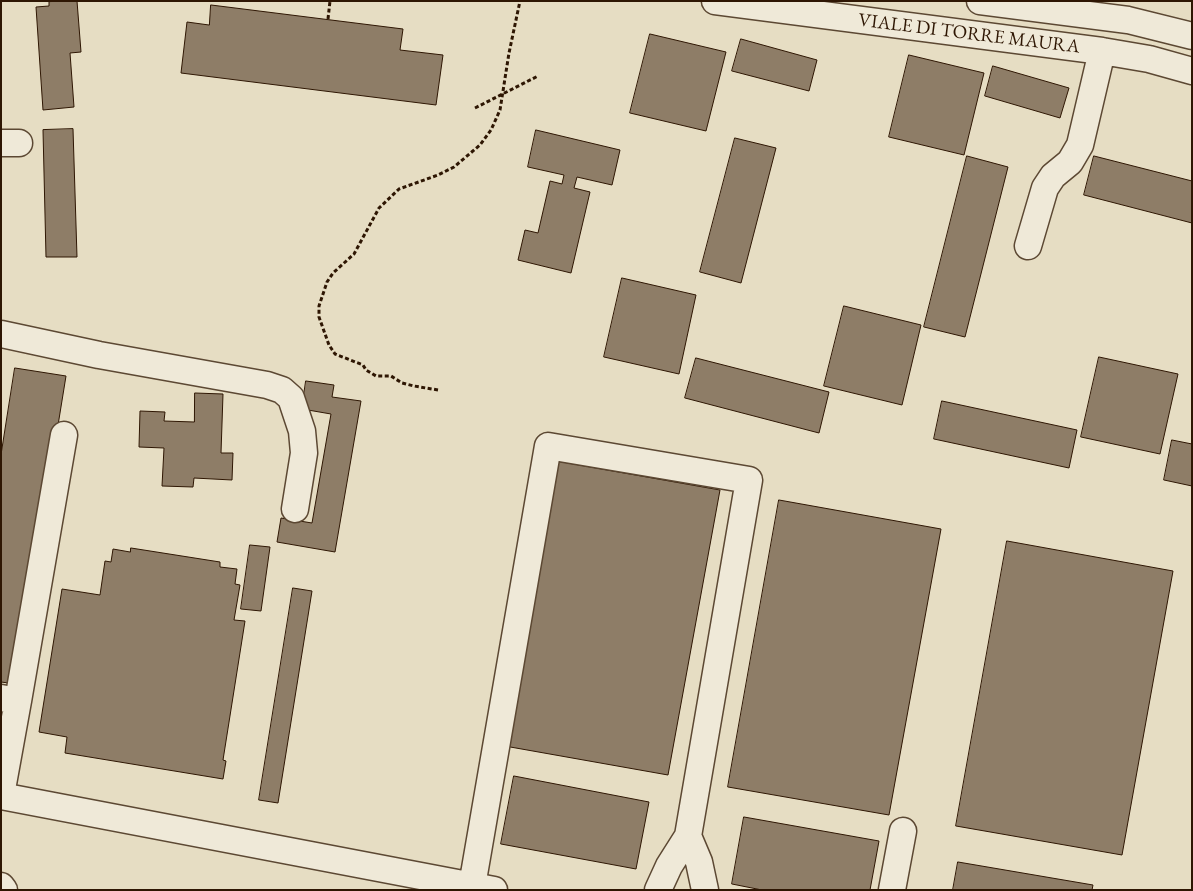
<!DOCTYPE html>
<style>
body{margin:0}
#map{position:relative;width:1193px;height:891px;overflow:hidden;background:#e6ddc3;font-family:"EB Garamond",serif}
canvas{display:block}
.frame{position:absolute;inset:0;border:2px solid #2e1603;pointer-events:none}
</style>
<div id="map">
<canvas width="1193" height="891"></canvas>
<div class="frame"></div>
</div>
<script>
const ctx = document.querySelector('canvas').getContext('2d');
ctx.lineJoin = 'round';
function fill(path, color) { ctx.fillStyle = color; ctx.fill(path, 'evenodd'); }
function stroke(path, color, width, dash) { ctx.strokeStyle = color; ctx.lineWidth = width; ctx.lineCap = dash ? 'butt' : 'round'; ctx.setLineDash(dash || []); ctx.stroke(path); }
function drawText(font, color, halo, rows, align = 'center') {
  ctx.font = font + ' "EB Garamond",serif'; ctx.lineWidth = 4; ctx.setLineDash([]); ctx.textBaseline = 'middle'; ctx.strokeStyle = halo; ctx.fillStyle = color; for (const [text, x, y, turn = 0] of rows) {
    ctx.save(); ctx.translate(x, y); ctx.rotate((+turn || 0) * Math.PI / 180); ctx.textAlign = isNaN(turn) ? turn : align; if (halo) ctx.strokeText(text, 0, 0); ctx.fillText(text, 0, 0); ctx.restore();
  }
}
const building = new Path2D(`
 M 77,1 L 81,52 L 70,53 L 74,107 L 43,110 L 36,7 L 49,6 L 49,2 Z
 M 211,5 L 403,29 L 400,50 L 443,55 L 436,105 L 181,73 L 187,22 L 209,25 Z
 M 650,34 L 726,52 L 706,131 L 630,113 Z
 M 741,39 L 817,60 L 809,91 L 732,71 Z
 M 909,55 L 984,73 L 964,155 L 889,137 Z
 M 993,66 L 1069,88 L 1060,118 L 985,96 Z
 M 73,129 L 77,257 L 46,257 L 43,130 Z
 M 536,130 L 620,150 L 612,185 L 577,177 L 574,188 L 590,192 L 571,273 L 518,260 L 525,230 L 538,233 L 550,181 L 562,184 L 564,175 L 528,167 Z
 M 735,138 L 776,148 L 741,283 L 700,272 Z
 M 967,156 L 1008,167 L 965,337 L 924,327 Z
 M 1094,156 L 1192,181 L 1192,223 L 1084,195 Z
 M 622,278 L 696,295 L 679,374 L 604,357 Z
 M 844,306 L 921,325 L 902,405 L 824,386 Z
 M 1099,357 L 1178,374 L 1160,454 L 1081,437 Z
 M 696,358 L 829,392 L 819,433 L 685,398 Z
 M 15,368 L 66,376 L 16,684 L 1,682 L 1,455 Z
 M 306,381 L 334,385 L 332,397 L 361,401 L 335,552 L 277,542 L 281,518 L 312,523 L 331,414 L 302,409 Z
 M 195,393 L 223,394 L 221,453 L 233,453 L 232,480 L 194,478 L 193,487 L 162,486 L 164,448 L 139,447 L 140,411 L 165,412 L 164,421 L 194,422 Z
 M 942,401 L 1077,430 L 1069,468 L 934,439 Z
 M 1172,440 L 1192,444 L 1192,486 L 1164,480 Z
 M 551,460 L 720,490 L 668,775 L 499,745 Z
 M 779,500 L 941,529 L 889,815 L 728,787 Z
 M 1007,541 L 1173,571 L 1122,855 L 956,826 Z
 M 250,545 L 270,547 L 261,611 L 241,609 Z
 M 131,548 L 220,562 L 220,567 L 237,569 L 235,584 L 240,585 L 234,620 L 245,621 L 223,760 L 226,761 L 223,779 L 65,753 L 67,737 L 39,732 L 62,589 L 100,595 L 105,561 L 111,562 L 113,549 L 130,552 Z
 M 293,588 L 312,591 L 278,803 L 259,800 Z
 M 514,776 L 649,802 L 636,869 L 501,844 Z
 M 744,817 L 879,841 L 870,890 L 762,890 L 732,884 Z
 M 958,862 L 1093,885 L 1092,890 L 953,890 Z`);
const path = new Path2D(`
 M 328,19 L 330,1
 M 475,108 L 538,76
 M 438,390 L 414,386 L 402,383 L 391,376 L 376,376 L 366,370 L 363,365 L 335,354 L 329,345 L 319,317 L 319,306 L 327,282 L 333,273 L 354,254 L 379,208 L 399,189 L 438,175 L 454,167 L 480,145 L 491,130 L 500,110 L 509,53 L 520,1`);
const minor = new Path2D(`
 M 715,1 L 1102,51 L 1149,59 L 1192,71
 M 980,1 L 1128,20 L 1192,36
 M 1,143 L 19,143
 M 1028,246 L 1045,188 L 1053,176 L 1070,162 L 1080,145 L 1102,51
 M 1,334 L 99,355 L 267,385 L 282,390 L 291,398 L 302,431 L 304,453 L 295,509
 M 1,698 L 18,701 L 64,435
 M 1,795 L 18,701
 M 1,796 L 494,890
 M 688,836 L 699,862 L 705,890
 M 1,886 L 4,890
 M 472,886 L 548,446 L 749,480 L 688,836 L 669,866 L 658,890
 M 892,890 L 903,831`);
const streetNames = [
 ["VIALE DI TORRE MAURA",969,34,7]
];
fill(building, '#8e7d67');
stroke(building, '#2e1603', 1);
stroke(minor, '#5c4833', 29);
stroke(path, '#2e1603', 3, [4, 2.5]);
stroke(minor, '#efe9d8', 26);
drawText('19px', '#2e1603', '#efe9d8', streetNames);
</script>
